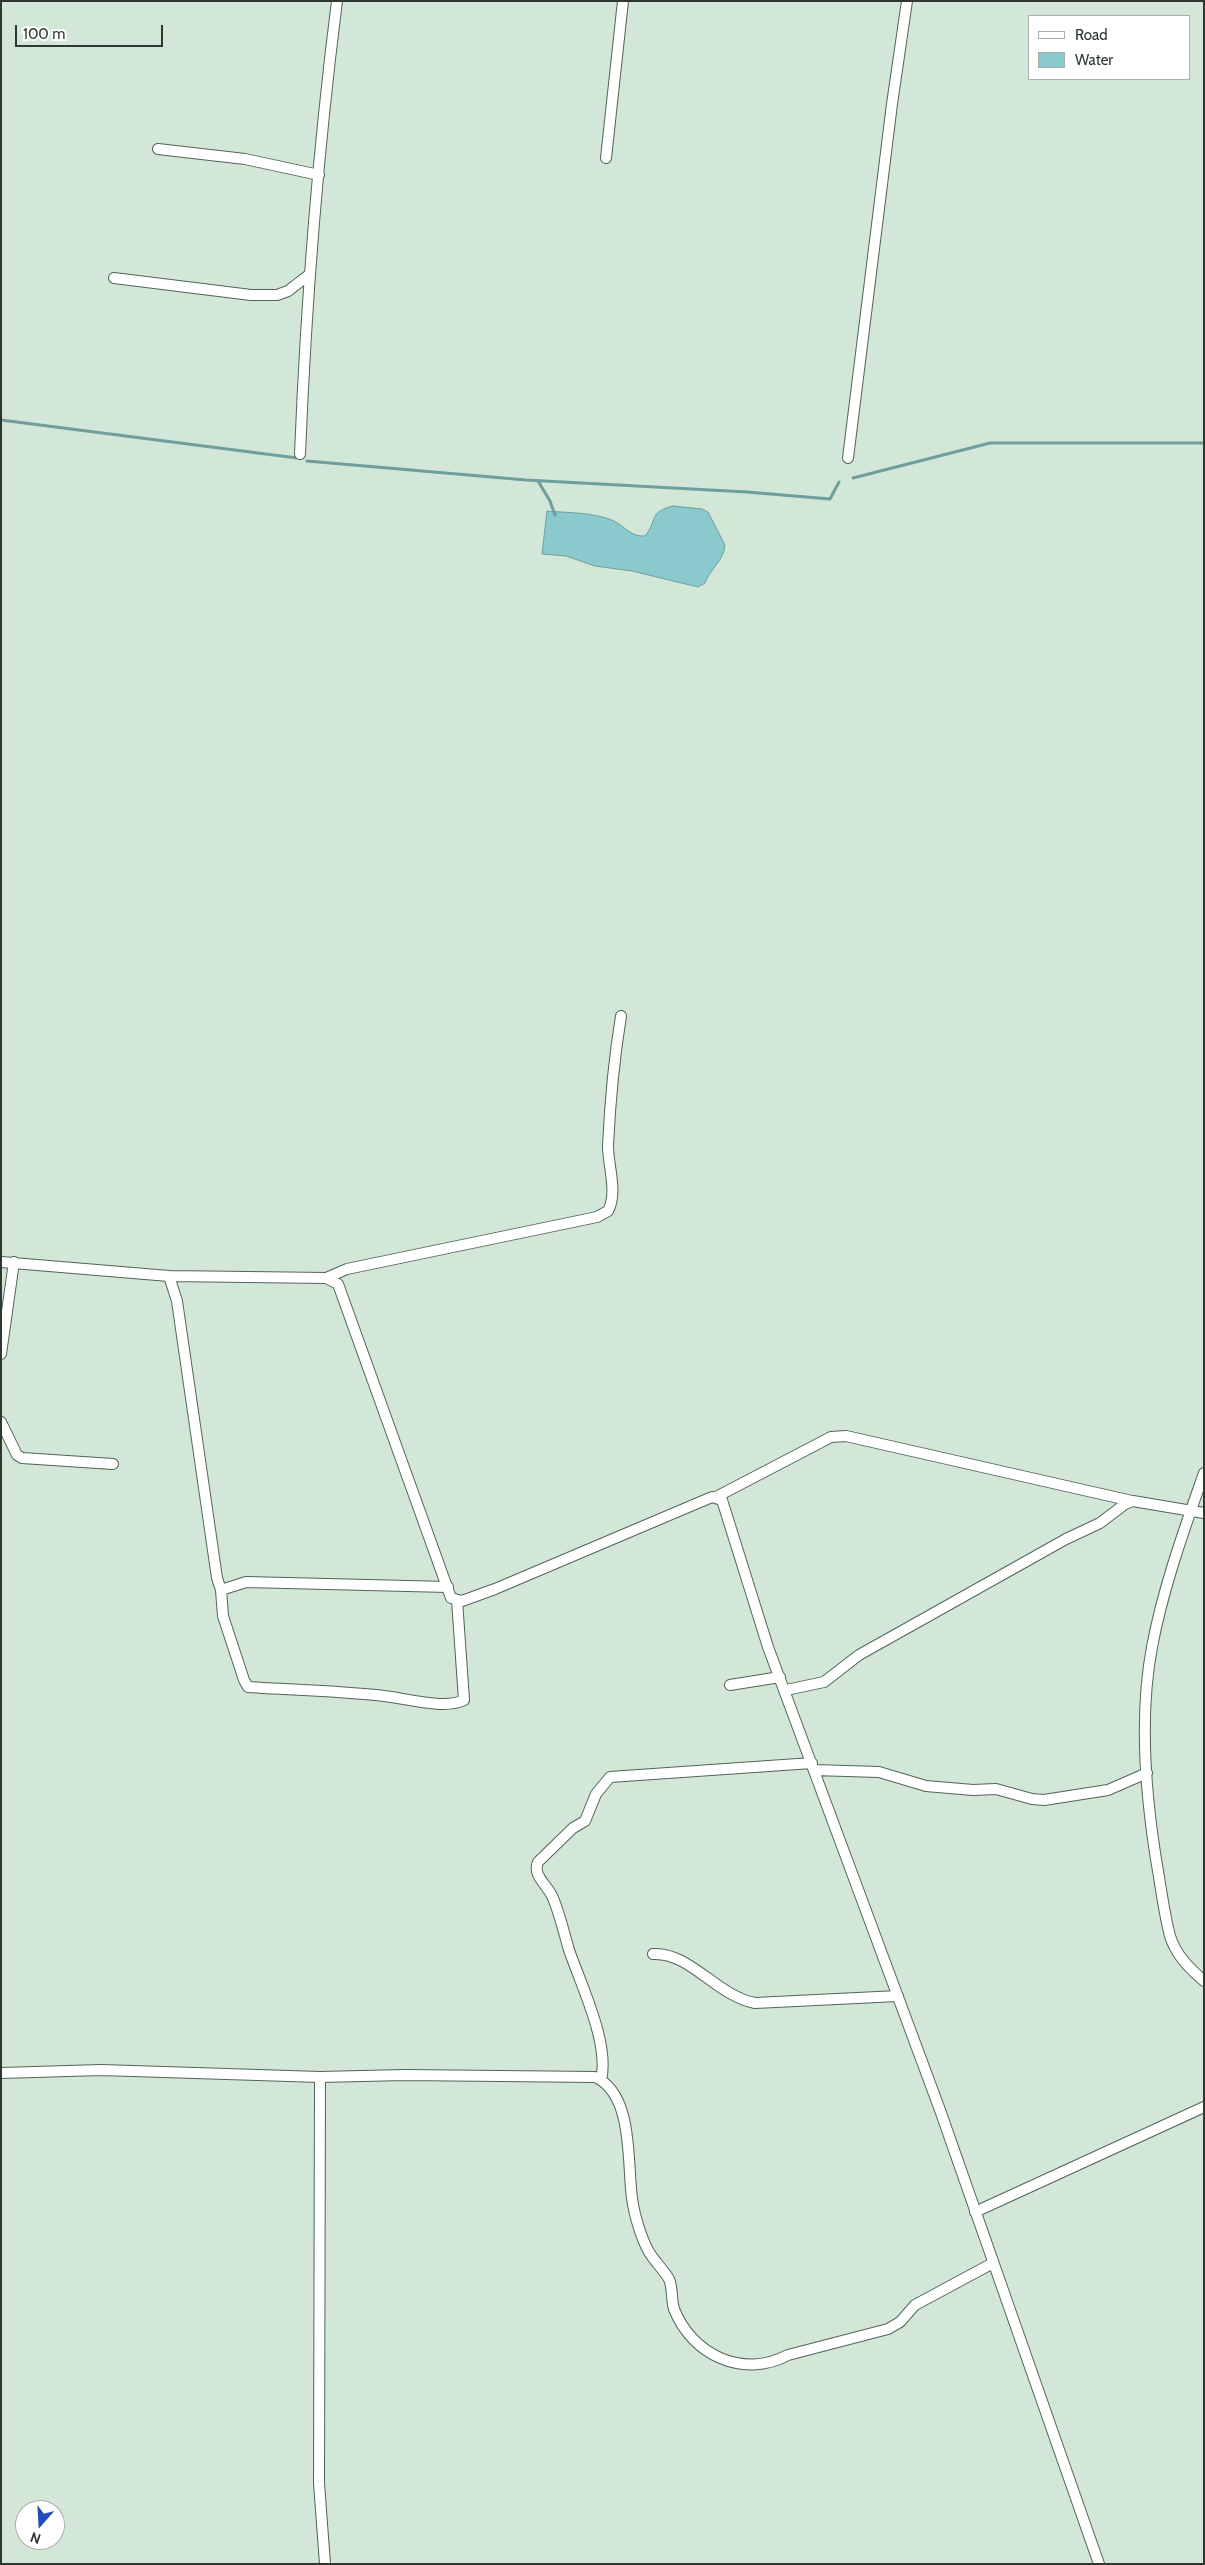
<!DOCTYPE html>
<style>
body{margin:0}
#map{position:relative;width:1205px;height:2565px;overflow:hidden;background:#d2e7d7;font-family:Cabin,sans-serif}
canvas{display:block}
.frame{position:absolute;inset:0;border:2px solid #2e3730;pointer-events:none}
.legend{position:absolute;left:1028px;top:15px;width:162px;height:65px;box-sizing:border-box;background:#fff;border:1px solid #abafac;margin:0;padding:6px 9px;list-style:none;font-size:15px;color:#2e3730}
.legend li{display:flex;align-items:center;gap:10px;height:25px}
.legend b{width:25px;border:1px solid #abafac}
.north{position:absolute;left:15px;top:2500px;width:50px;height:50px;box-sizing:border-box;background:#fff;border:1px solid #abafac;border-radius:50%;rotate:199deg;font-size:14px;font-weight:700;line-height:20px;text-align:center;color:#2e3730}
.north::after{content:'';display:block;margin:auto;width:18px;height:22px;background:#234cba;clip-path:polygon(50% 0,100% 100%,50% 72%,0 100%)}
.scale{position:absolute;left:15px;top:25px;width:148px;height:22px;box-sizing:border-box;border:2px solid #2e3730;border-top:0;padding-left:6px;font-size:15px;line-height:18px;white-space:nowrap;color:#2e3730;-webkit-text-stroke:4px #fff;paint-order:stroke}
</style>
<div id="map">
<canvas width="1205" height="2565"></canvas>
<div class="frame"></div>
<ul class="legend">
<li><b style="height:6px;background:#fff"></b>Road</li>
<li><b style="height:14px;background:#8bcacc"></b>Water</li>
</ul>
<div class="north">N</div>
<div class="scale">100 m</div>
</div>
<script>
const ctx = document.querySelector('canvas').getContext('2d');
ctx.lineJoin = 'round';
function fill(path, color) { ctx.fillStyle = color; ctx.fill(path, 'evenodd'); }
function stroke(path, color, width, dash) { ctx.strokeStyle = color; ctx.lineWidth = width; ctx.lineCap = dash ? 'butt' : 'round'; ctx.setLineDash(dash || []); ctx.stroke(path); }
const water = new Path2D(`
 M 673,506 L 702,509 L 708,512 L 725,545 C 724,560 711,568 705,583 L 698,587 L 632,571 L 595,566 L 566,556 L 542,554 L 547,511 C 568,513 594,512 614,521 C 625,527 632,537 645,536 C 658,520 648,512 673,506 Z`);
const stream = new Path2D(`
 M 1,420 L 297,458
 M 307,461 L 526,480 L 747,492 L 830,499 L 839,482
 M 853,478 L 990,443 L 1204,443
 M 538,481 L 550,501 L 555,515`);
const street = new Path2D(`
 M 158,149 L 245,159 L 319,175
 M 606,158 L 623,1
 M 114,278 L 251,295 L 277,295 L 288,291 L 310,274
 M 300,454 C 306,303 318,151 337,1
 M 848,458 L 892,104 L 907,1
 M 1,1262 L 169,1276 L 326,1278 L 338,1284 L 451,1598 L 462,1601 L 495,1589 L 712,1497 L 722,1500 L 768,1647 L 940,2110 L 1099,2564
 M 169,1276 L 177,1301 L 217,1578 L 221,1590 L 223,1616 L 244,1680 L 248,1687 C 293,1690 339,1691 384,1696 C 405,1698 445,1710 464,1700 L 457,1600
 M 326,1278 L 347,1269 L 597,1217 L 608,1211 C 618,1192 608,1166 608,1146 C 610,1102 614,1059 621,1016
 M 1,1354 L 14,1262
 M 1,1422 L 17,1455 L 22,1458 L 113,1464
 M 1204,1473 C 1184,1530 1163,1588 1152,1647 C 1138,1721 1146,1803 1159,1877 C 1162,1896 1165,1917 1170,1936 C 1176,1955 1189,1968 1204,1981
 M 716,1497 L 831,1437 L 846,1436 L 1132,1501
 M 221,1590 L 246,1582 L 448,1587
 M 730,1685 L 780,1677
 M 786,1690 L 824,1682 L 859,1655 L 1066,1539 L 1100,1523 L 1125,1504 L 1133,1501 L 1204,1513
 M 814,1770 L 879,1772 L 926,1786 L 973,1790 L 996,1789 L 1032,1799 L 1044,1800 L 1108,1790 L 1147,1773
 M 653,1954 C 690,1952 717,1996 755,2003 L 898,1996
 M 1,2073 L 101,2070 L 320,2077 L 405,2075 L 595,2077 C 634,2094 627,2163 632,2198 C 634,2214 641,2238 649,2252 C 655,2262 663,2269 669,2279 C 673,2288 671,2300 674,2309 C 692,2355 743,2379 788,2355 L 888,2329 L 900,2322 L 915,2305 L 993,2263
 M 320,2077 L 319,2483 L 325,2564
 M 601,2080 C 610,2044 581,1985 569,1950 C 564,1933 560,1915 553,1898 C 548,1885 532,1876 538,1862 L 573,1828 L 585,1821 L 596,1794 L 610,1777 L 812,1763
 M 975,2212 L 1204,2107`);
fill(water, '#8bcacc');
stroke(water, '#6f9e9d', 1);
stroke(stream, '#6f9e9d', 3);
stroke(street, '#526457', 12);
stroke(street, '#fff', 10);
</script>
